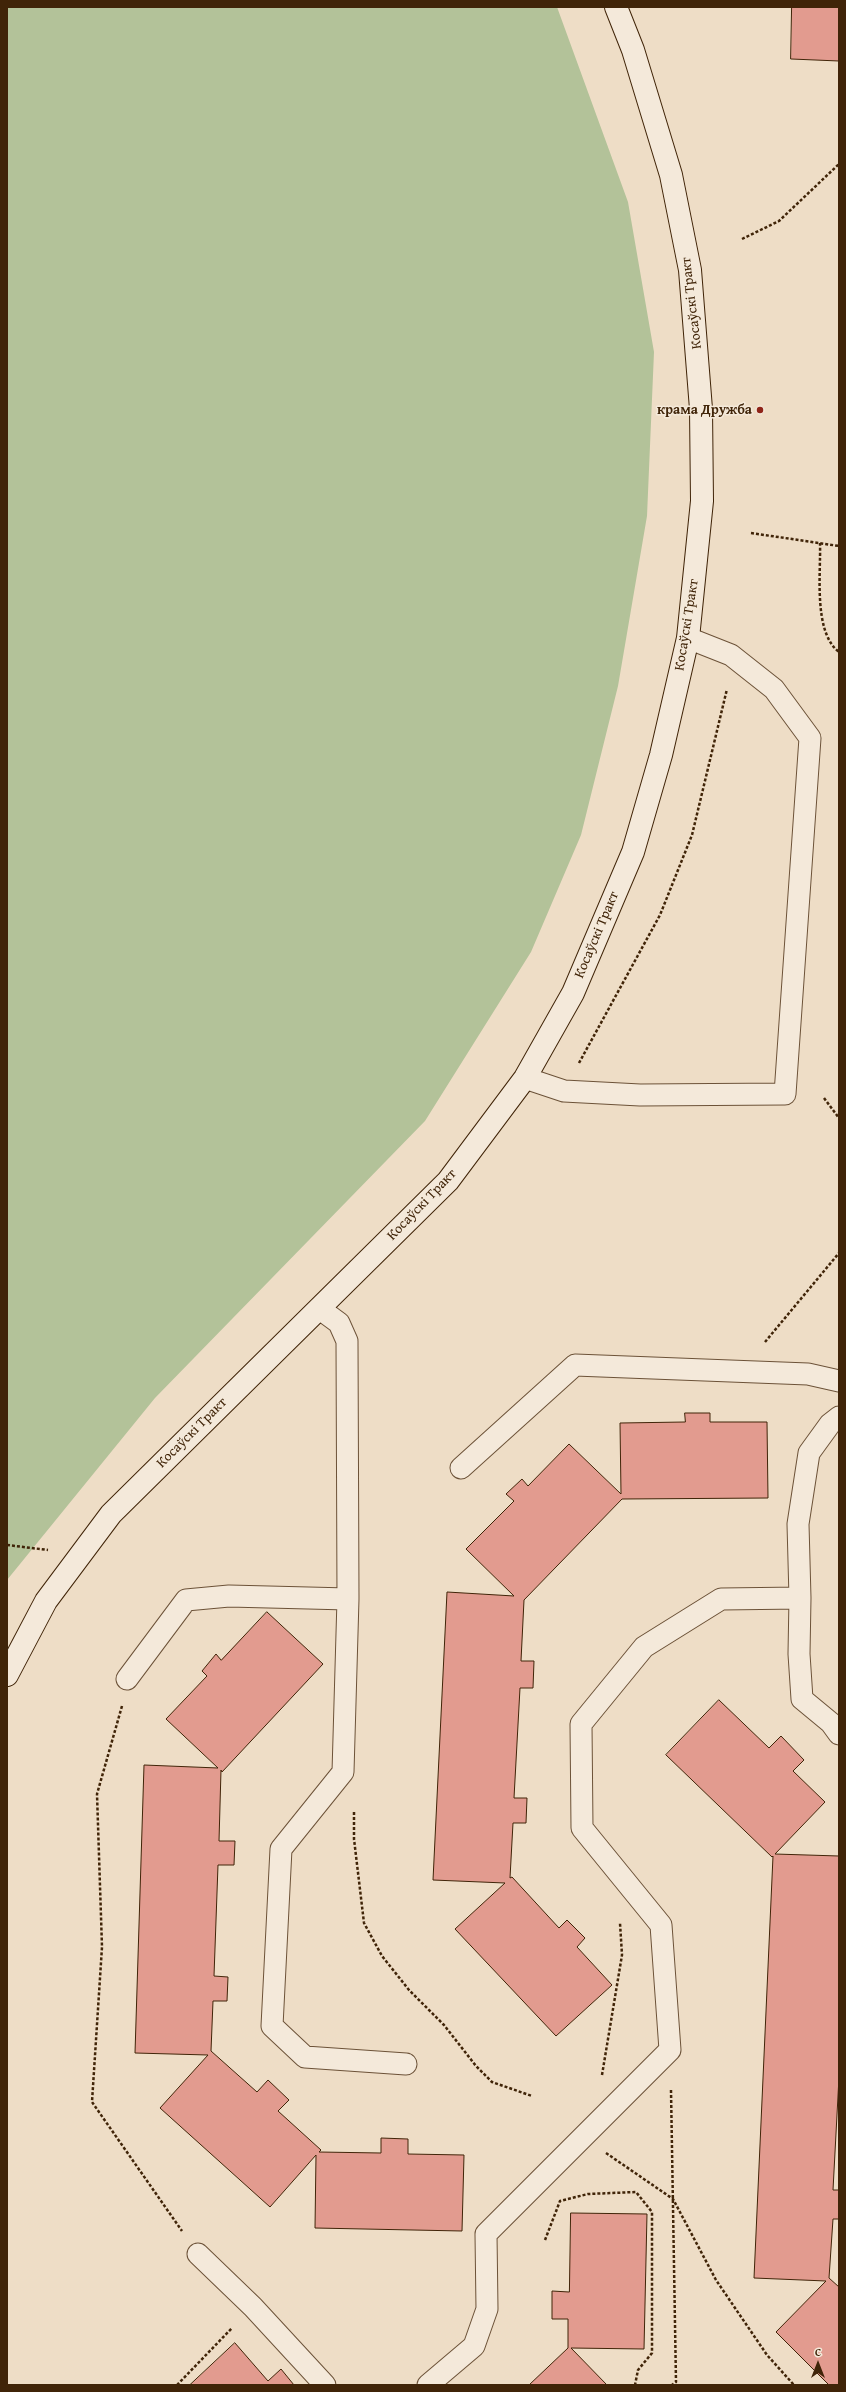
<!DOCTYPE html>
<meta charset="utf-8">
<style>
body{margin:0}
#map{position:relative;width:846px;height:2392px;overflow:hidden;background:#eeddc6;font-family:"Gentium Book Plus",serif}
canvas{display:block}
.frame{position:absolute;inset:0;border:8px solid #402408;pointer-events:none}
.north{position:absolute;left:798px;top:2344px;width:40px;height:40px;-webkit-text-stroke:3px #f4e9da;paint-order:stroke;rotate:0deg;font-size:11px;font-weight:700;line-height:16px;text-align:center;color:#402408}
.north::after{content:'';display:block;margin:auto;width:14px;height:18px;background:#402408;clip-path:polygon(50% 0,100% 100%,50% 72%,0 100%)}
</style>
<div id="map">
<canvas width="846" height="2392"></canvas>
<div class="frame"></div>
<div class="north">С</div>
</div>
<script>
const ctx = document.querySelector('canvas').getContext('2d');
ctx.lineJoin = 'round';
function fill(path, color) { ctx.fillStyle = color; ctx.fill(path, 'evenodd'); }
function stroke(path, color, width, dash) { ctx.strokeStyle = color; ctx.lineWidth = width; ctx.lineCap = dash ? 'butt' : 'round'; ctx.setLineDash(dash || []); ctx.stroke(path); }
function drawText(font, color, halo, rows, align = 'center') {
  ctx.font = font + ' "Gentium Book Plus",serif'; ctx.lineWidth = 3; ctx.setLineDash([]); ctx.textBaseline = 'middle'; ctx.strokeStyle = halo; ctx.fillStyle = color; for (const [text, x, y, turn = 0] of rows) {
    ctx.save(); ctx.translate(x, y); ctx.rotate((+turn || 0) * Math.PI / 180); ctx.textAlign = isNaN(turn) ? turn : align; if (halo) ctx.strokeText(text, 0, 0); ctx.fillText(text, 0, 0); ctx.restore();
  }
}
const green = new Path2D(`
 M 7,7 L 557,7 L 628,202 L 654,352 L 647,516 L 618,686 L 581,835 L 531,952 L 425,1121 L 155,1398 L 7,1580 Z`);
const building = new Path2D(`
 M 792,7 L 839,7 L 839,61 L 791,59 Z
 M 685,1413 L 710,1413 L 710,1422 L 767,1422 L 768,1498 L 622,1499 L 524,1600 L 521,1661 L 534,1661 L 533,1688 L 520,1688 L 514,1798 L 527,1798 L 526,1823 L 513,1823 L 510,1878 L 512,1877 L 559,1928 L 567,1920 L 585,1938 L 577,1947 L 612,1985 L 556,2036 L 455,1929 L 505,1883 L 433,1880 L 447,1592 L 514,1596 L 466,1549 L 514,1501 L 506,1494 L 522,1479 L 528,1486 L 569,1444 L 621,1494 L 620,1423 L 685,1422 Z
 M 267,1612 L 323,1664 L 222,1772 L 221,1770 L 219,1841 L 235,1841 L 234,1865 L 218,1865 L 214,1976 L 228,1977 L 227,2001 L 213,2001 L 211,2051 L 257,2092 L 268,2080 L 289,2100 L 278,2111 L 321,2150 L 319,2152 L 381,2153 L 381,2138 L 408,2139 L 408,2154 L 464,2155 L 462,2231 L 315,2228 L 316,2155 L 270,2207 L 160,2108 L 208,2055 L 135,2053 L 144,1765 L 218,1768 L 166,1719 L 207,1676 L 202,1671 L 216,1654 L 221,1660 Z
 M 719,1700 L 769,1748 L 781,1736 L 804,1760 L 793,1771 L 825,1802 L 775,1854 L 839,1856 L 839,2077 L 833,2190 L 839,2190 L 839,2219 L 833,2219 L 829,2278 L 839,2287 L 839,2385 L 829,2385 L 776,2332 L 826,2281 L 754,2278 L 773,1856 L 772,1857 L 666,1755 Z
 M 571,2213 L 647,2214 L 644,2349 L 571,2348 L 607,2385 L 529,2385 L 568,2348 L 568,2319 L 552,2319 L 552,2291 L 569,2292 Z
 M 235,2343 L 268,2381 L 281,2369 L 294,2385 L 190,2385 Z`);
const path = new Path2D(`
 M 742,239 L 779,221 L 839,164
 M 751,533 L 839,546
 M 820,543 C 821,573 813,632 839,652
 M 579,1063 L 660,915 L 692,835 L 727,689
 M 824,1098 L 839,1118
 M 765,1342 L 839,1253
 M 7,1545 L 48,1550
 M 122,1706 L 97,1794 L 102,1947 L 92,2102 L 182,2231
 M 354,1812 L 354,1839 L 364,1923 L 382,1956 L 409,1990 L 444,2025 L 476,2066 L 492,2082 L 532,2096
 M 602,2075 L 622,1955 L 620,1923
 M 671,2090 L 676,2382 L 672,2385
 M 606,2153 L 673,2199 L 716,2280 L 767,2355 L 794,2385
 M 545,2240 L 560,2201 L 588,2194 L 636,2192 L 652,2212 L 652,2353 L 638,2370 L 635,2385
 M 177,2385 L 232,2328`);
const lane = new Path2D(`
 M 525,1078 L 564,1091 L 640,1095 L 785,1094 L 810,738 L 774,689 L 731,655 L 688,638
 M 320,1309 L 339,1323 L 347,1341 L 348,1599 L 343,1772 L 281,1849 L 272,2026 L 305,2057 L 406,2064
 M 461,1468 L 575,1365 L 808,1374 L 839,1381
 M 800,1598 L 799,1654 L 802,1699 L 831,1723 L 839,1734
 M 127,1679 L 186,1600 L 229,1596 L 348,1599
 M 198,2254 L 253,2307 L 325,2385
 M 428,2385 L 474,2346 L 487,2309 L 486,2234 L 670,2050 L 661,1925 L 582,1828 L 581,1724 L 644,1647 L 721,1599 L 800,1598 L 798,1524 L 809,1453 L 830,1424 L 839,1417`);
const secondary = new Path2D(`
 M 7,1675 L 46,1601 L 111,1514 L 448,1181 L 525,1078 L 573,993 L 633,852 L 661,755 L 688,638 L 702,501 L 701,409 L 690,270 L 671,175 L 633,50 L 616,7`);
const markers = [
 [760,410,4,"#8f2418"]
];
const streetNames = [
 ["Косаўскі Тракт",692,303,-97],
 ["Косаўскі Тракт",687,625,-81],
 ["Косаўскі Тракт",597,935,-67],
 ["Косаўскі Тракт",422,1205,-46],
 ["Косаўскі Тракт",192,1433,-45]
];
const poiNames = [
 ["крама Дружба",752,410]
];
fill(green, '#b3c299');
fill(building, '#e29b8f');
stroke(building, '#402408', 1);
stroke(lane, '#6c5238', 23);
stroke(secondary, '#402408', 24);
stroke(path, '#402408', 2.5, [3, 2]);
stroke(lane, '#f4e9da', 21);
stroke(secondary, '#f4e9da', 22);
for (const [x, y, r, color] of markers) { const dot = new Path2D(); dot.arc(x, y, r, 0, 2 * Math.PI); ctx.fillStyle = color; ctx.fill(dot); stroke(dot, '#f4e9da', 1.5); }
drawText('14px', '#402408', '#f4e9da', streetNames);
drawText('bold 14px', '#402408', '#f4e9da', poiNames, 'right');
</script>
